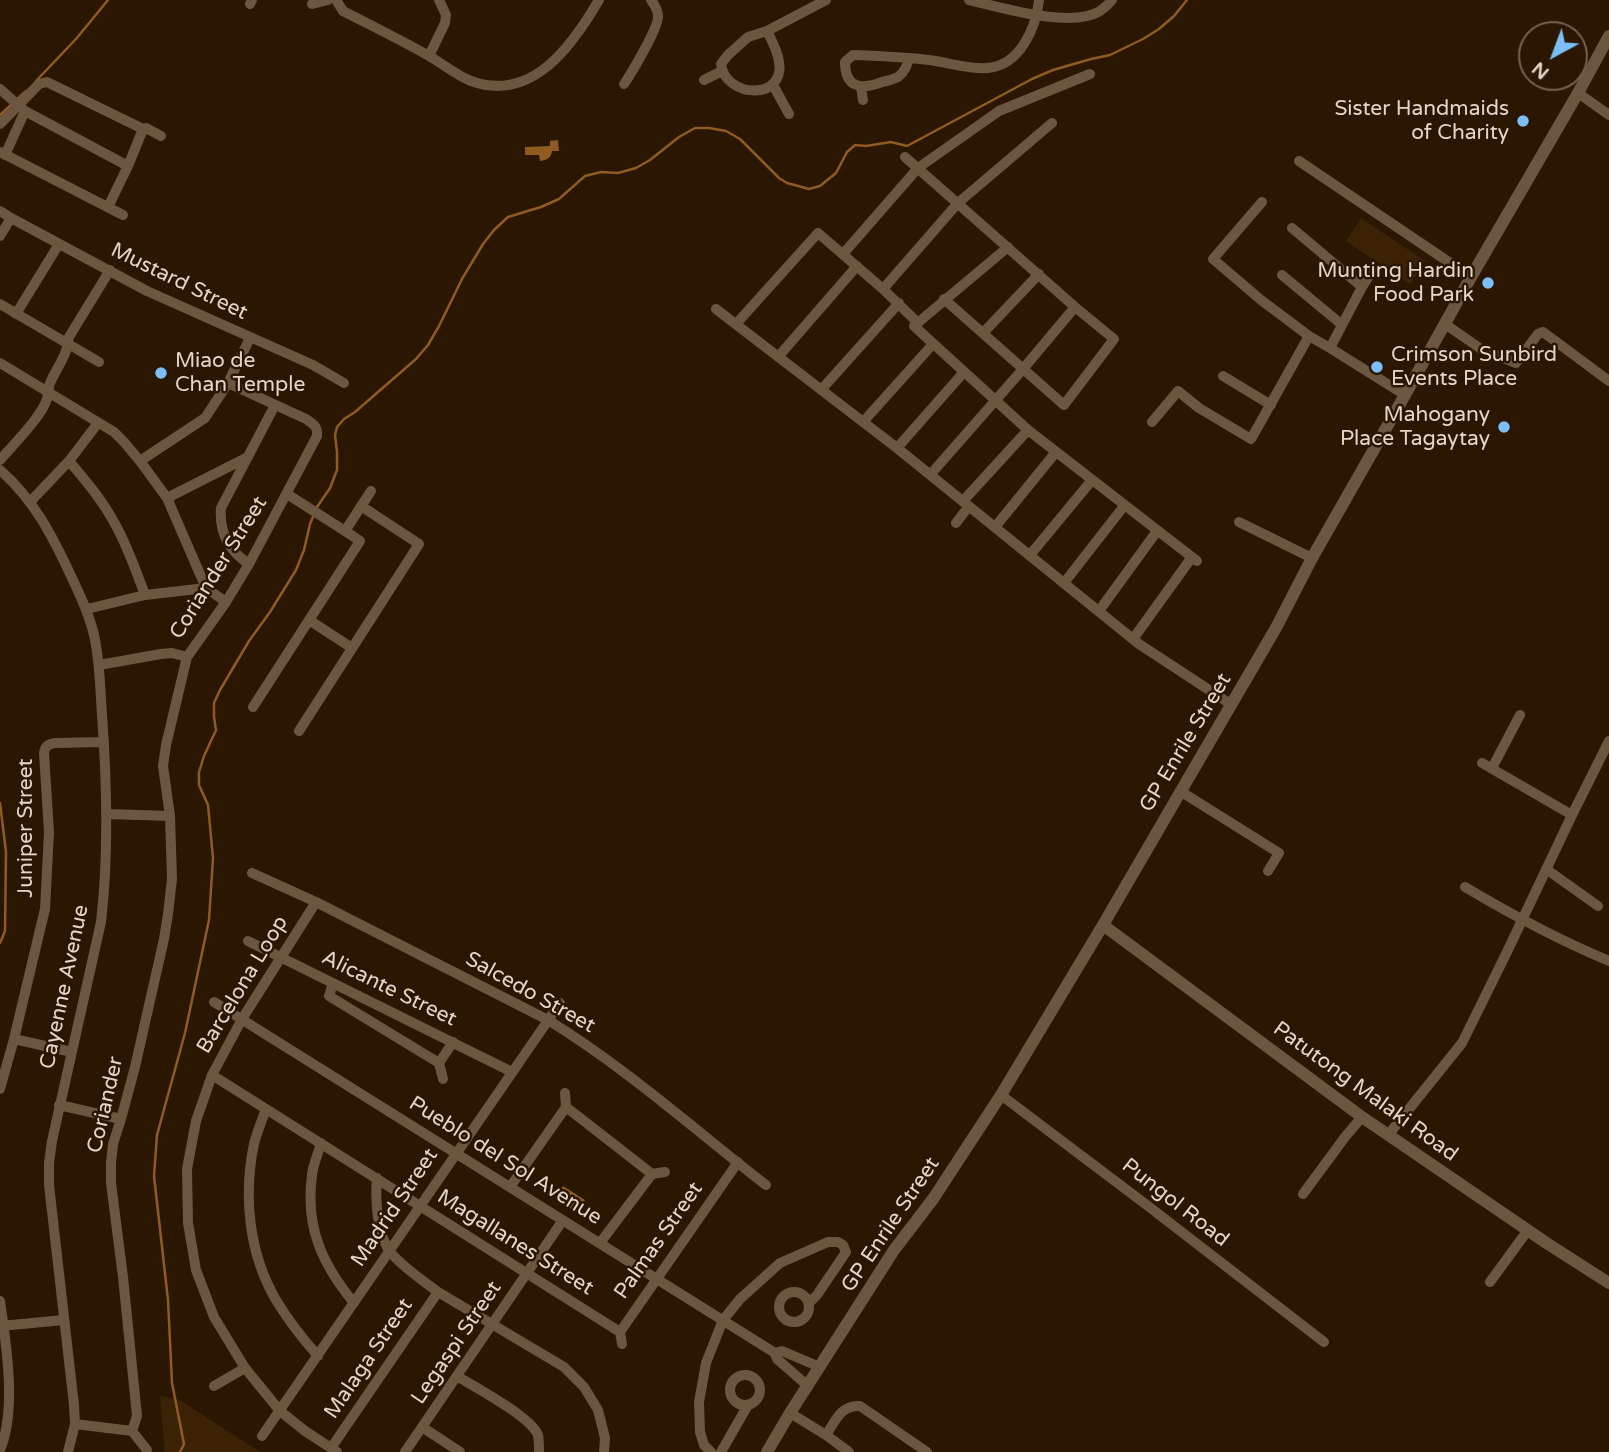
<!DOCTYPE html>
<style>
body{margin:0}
#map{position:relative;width:1609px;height:1452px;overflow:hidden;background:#2a1601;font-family:"Varela Round",sans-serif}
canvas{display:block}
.north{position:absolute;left:1518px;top:21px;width:70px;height:70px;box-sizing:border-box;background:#2a1601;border:2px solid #746251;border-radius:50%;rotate:221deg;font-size:19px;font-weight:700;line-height:28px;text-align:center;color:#e3d5c8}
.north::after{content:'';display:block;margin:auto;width:24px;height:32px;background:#7bbef8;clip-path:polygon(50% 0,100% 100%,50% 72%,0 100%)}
</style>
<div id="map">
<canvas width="1609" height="1452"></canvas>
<div class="north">N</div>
</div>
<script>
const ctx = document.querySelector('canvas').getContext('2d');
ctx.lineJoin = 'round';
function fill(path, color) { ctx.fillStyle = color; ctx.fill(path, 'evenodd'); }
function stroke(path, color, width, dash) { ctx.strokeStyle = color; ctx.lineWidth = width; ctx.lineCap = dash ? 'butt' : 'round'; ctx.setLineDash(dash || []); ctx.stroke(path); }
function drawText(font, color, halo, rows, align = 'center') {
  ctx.font = font + ' "Varela Round",sans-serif'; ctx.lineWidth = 5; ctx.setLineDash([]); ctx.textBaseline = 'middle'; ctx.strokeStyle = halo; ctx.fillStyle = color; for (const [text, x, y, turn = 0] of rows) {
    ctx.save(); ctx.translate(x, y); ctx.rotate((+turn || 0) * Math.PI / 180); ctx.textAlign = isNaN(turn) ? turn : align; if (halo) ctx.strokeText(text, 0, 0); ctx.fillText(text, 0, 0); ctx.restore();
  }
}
const green = new Path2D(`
 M 1361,218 L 1425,261 L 1410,284 L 1346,241 Z
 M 160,1396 L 180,1400 L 260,1452 L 164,1452 L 165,1451 Z`);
const water = new Path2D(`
 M 558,140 L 559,151 L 552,151 C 551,158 547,160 540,161 L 539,155 L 525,155 L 525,147 L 550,146 L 550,141 Z
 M 563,1186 L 585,1200 L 578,1213 L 556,1199 Z`);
const stream = new Path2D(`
 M 36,81 L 76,39 L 108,0
 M 0,115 L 26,91
 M 0,803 L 6,852 L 5,931 L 0,943
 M 180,1452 L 184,1444 L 172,1383 L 168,1300 L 154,1176 L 157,1135 L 185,1033 L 209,920 L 213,858 L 208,805 L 199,785 L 199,772 L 204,756 L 216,730 L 214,717 L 214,703 L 220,690 L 249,641 L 270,612 L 296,570 L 304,550 L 310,524 L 317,507 L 330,488 L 337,470 L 337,452 L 335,435 L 337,427 L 344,419 L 355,412 L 416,359 L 428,345 L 439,326 L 462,279 L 483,244 L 494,230 L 508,217 L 541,207 L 559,199 L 585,176 L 601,172 L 618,173 L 636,168 L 650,160 L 679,137 L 695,128 L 709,128 L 726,131 L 740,139 L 779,178 L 787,183 L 809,189 L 820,186 L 836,173 L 847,152 L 855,145 L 866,146 L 891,142 L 907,146 L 1032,79 L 1053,70 L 1091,59 L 1110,55 L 1143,39 L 1159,29 L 1174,16 L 1187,0`);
const minor = new Path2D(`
 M 336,0 L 343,11 C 372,26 401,40 429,56 C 443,64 456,75 471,81 C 532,103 572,46 599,0
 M 969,0 C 1000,7 1071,29 1100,11 C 1104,8 1109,4 1112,0
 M 250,4 L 252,0
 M 312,4 L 328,0
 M 767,31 C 771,39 776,48 778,57 C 790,102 725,99 721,64 L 728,55 L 748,37 L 767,31 L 826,0
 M 429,56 L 445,23 L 446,15 L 439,0
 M 909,58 C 907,65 905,72 898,77 C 894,79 887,81 882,82 C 861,90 845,88 845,62 L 853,55 C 878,56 904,57 929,60 C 946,62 972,70 988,68 C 1020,65 1036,28 1039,0
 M 704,80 L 722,71
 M 624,84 C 631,74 659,27 658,16 C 658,11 654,4 651,0
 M 773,85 L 789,114
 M 861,87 L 863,100
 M 0,89 L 25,111 L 128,166
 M 1578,93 L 1609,115
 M 0,124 L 39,84 L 47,82 L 143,129 L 146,128 L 161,136
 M 0,152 L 123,215
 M 5,155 L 25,111
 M 905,157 L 1075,307 L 1114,339 L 1064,405 L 944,299
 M 1299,161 L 1471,277
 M 1262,202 L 1213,259 L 1261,300 L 1309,336 L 1330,348 L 1405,395
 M 108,207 L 128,166 L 143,129
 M 0,211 L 11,218 L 147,291 L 313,365 L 344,383
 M 1292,228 L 1362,287
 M 0,236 L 11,218
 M 1008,247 L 914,326 L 1028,430 L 1197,561
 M 843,254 L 918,168 L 999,111 L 1090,74
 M 1282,275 L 1341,324
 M 883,289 L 958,203 L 1052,123
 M 0,304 L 99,362
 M 716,309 L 897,448 L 1139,644 L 1232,705
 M 16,314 L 59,244
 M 736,324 L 818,233 L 883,289 L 918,323
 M 1445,324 L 1481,349 L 1516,363 L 1538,334 L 1543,332 L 1609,381
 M 983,333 L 1039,274
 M 1330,348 L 1362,287 L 1371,273
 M 778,357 L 857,266
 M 0,363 L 114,432 L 124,442 L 140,461 L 167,498 L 206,588
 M 1223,376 L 1271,405
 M 821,390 L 899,303
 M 863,422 L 933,344
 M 1152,422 L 1178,391 L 1199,408 L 1251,439 L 1309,336
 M 897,448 L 964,372
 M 0,460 C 13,445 42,416 47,399 C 49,393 48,388 50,383 C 57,367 68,354 69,337 L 110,270
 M 69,461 C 86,481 103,501 115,524 C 128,547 136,571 145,595
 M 140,461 L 205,418 L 228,383 L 250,338
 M 0,470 C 33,498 53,537 71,576 C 80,595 89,614 94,635 C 100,661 100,688 102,715 C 107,783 109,854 101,922 L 52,1141 L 49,1163 L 49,1185 L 74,1405 L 75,1424 L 68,1452
 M 930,475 L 1023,369 L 1075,307
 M 287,494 L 345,531 L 371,491
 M 167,498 L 248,457
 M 963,501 L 1028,430
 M 30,502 L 69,461 L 98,423
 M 1239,522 L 1312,558
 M 956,523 L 969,506
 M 995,527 L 1056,452
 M 1030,555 L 1092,480
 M 249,564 C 229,551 219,532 221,508 L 275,405
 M 1064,583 L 1124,506
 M 87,609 L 145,595 L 206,588 L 226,602
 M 1099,611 L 1157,531
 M 309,620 L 352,648
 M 1133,639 L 1192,557
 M 99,665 L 161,654 L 172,653 L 187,657
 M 253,707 L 360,541 L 345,531
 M 299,731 L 419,544 L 361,506
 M 1482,763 L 1572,815
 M 1492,768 L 1520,715
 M 1180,791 L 1279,853 L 1268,871
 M 106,814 L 170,816
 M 1546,869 L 1598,906
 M 252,873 L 316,902 L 548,1020 C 626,1068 694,1129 766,1185
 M 1465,887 C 1512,915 1559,940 1609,961
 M 316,902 L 242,1019 L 212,1075 L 196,1121 L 187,1169 L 188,1223 L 196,1270 L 214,1317 L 245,1368 L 280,1411 L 305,1431 L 337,1452
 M 248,941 L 512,1072
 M 333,983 L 329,996 L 439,1063 L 453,1042
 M 214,1002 L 775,1353 L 777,1359 L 808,1386
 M 14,1039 L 72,1052
 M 439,1063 L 443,1079
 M 212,1075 L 620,1332
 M 0,1089 L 14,1039 L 45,909 L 49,832 L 44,753 C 45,745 49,744 56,743 L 104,742
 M 565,1093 L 566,1107
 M 1001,1095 L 1148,1206 L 1324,1342
 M 59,1105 L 121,1119
 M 566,1107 L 652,1174
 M 266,1109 C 262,1120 257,1132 254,1144 C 243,1196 249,1254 276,1300 C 288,1320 302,1338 318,1356
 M 1389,1134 L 1462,1043 L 1506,954 L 1572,815 L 1609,741
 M 321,1143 C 318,1154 313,1165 312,1175 C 305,1227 322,1264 354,1303
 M 652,1174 L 665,1172
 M 377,1178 C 375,1201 377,1235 391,1253 C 404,1268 422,1280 438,1292 L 564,1367 L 584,1387 L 598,1410 L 605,1438 L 604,1452
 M 510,1187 L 566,1107
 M 1303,1194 L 1345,1137 L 1362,1117
 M 600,1243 L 652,1174
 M 1490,1282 L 1528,1230
 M779 1307a15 15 0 1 1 30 0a15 15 0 1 1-30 0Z
 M 0,1301 C 6,1343 17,1410 0,1450
 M 0,1326 L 64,1320
 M 622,1344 L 620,1332 L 738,1162
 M 775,1353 L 782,1351 L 820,1367
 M730 1390a15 15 0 1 1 30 0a15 15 0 1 1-30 0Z
 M 457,1376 C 476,1388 530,1416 538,1435 C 539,1440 539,1447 539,1452
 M 214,1386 L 245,1368
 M 790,1413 L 826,1435 L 849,1452
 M 75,1424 L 132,1431 L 137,1416 L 123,1277 L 111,1183 L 111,1163 L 113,1144 L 121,1119 L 135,1067 L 164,939 L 168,914 L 172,879 L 170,816 L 163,766 L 166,745 L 187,657 L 226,602 L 249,564 L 317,436 C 318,426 313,424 306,419 L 228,383
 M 422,1427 L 460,1452
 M 132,1431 L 147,1450
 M 826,1435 C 836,1420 841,1405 860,1406 L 927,1452
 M 262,1436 L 560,1003
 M 331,1448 L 438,1292
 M 405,1452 L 563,1220
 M 711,1452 L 704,1445 L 700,1432 L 699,1402 L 706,1363 L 723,1320 L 740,1299 L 780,1263 L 828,1242 L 838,1242 L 843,1245 L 846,1252 L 817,1295 L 809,1303
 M 721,1452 L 748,1405`);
const tertiary = new Path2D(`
 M 1103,925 L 1362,1117 L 1548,1244 L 1609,1283
 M 767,1452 L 790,1413 L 894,1250 L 933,1199 L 1001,1095 L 1103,925 L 1277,626 L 1312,558 L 1405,395 L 1471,277 L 1578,93 L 1609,36`);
const markers = [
 [1523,121,7,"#7bbef8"],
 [1488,283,7,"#7bbef8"],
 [1377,367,7,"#7bbef8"],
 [161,373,7,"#7bbef8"],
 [1504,427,7,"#7bbef8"]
];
const poiNames = [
 ["Sister Handmaids",1509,109],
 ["of Charity",1509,133],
 ["Munting Hardin",1474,271],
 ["Food Park",1474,295],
 ["Crimson Sunbird",1391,355,"left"],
 ["Events Place",1391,379,"left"],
 ["Miao de",175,361,"left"],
 ["Chan Temple",175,385,"left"],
 ["Mahogany",1490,415],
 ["Place Tagaytay",1490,439]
];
const streetNames = [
 ["Mustard Street",179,282,26],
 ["Coriander Street",219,568,-58],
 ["GP Enrile Street",1186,743,-59],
 ["Juniper Street",26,828,-90],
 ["Barcelona Loop",243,985,-59],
 ["Cayenne Avenue",65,987,-78],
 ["Alicante Street",389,989,26],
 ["Salcedo Street",530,993,29],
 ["Patutong Malaki Road",1365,1092,36],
 ["Coriander",106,1105,-77],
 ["Pueblo del Sol Avenue",505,1161,32],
 ["Pungol Road",1175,1203,38],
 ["Madrid Street",395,1208,-56],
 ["GP Enrile Street",891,1225,-56],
 ["Palmas Street",659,1241,-55],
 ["Magallanes Street",515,1243,32],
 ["Legaspi Street",457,1343,-56],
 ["Malaga Street",369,1359,-56]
];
fill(green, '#3b2204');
fill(water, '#8e5c23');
stroke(stream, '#8e5c23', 2.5);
stroke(minor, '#6c5640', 10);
stroke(tertiary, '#6c5640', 12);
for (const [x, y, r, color] of markers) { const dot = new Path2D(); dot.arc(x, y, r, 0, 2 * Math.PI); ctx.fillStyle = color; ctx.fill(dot); stroke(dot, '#2a1601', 2.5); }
drawText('21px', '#e3d5c8', '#2a1601', poiNames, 'right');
drawText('21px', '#e3d5c8', '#2a1601', streetNames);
</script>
